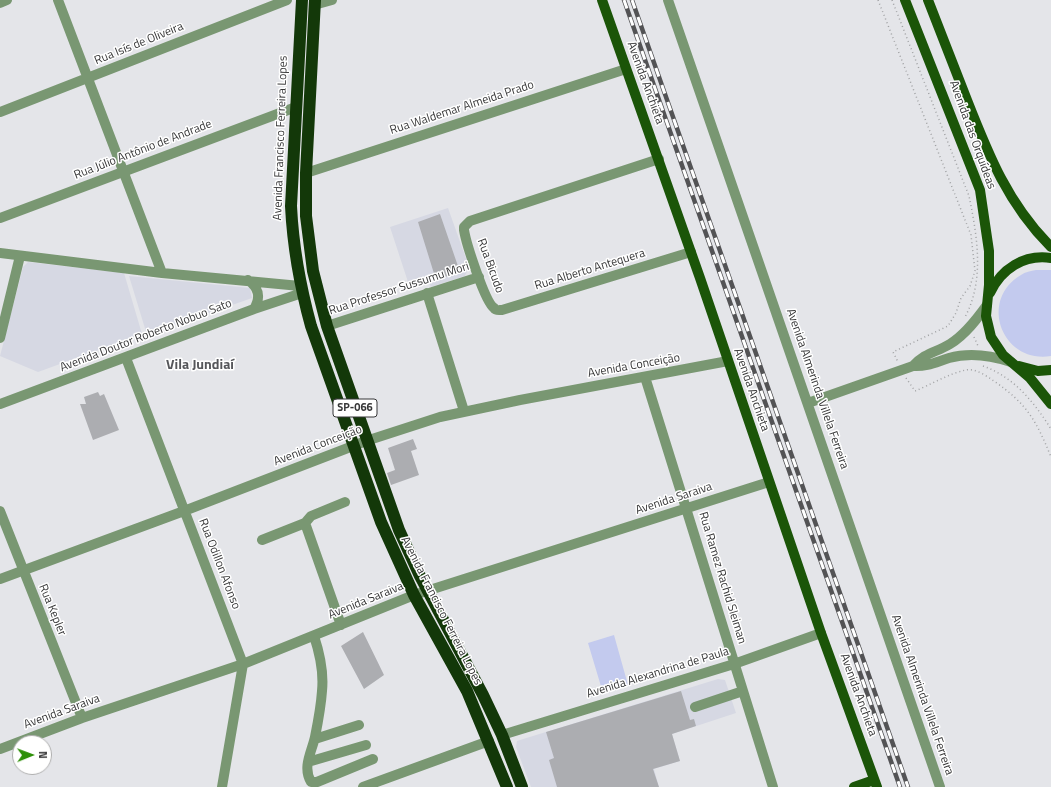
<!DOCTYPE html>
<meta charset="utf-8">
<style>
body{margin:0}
#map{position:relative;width:1051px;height:787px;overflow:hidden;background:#e4e5e9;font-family:"Titillium Web",sans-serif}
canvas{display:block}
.north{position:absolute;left:12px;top:735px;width:40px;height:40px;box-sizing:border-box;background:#fff;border:1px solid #afafaf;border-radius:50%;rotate:89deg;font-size:11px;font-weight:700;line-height:16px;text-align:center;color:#373738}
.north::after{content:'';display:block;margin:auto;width:14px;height:18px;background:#2e9009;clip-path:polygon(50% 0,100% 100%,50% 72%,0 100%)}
</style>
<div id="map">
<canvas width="1051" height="787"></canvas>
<div class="north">N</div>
</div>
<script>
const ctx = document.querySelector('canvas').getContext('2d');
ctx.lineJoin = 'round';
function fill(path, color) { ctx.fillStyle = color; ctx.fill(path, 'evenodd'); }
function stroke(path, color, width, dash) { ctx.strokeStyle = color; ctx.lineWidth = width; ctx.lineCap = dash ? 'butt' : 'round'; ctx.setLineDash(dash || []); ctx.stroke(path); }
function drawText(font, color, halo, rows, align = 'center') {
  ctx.font = font + ' "Titillium Web",sans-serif'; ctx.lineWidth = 3; ctx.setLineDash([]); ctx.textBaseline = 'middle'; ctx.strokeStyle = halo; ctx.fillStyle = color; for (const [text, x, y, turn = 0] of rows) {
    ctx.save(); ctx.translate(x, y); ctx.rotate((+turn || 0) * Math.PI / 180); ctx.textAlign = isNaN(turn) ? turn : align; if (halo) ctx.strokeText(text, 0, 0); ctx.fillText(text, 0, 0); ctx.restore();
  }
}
const built = new Path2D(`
 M 448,208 L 469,267 L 465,276 L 431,287 L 427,279 L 409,285 L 390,227 Z
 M 28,262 L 124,273 L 142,334 L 38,372 L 0,356 L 23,267 Z
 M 129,276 L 250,288 L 252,298 L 147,335 Z
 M 718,679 L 725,680 L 736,713 L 672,734 L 680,761 L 654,769 L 659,787 L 531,787 L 516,747 L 517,741 L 520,740 Z`);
const green = new Path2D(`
 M 1036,270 L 1051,270 L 1051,356 C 1002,364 978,300 1021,275 C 1025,272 1031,271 1036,270 Z
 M 614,635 L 628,685 L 603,693 L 588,643 Z`);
const building = new Path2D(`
 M 440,214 L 460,272 L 436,280 L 418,222 Z
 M 98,392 L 100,396 L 104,394 L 119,430 L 93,440 L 80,404 L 86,404 L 84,397 Z
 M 413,439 L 417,449 L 411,451 L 419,475 L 391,485 L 387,473 L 395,470 L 388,448 Z
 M 363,632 L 384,675 L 364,689 L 341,646 Z
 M 681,691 L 690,720 L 694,719 L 696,726 L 672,734 L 680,761 L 653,769 L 659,787 L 557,787 L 549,760 L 554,758 L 546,732 Z`);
const path = new Path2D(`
 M 878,0 L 971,235 L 975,271 L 970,286 L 961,298 L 956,313 L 948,326 L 893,352 L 898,362
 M 892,0 L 969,196 C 977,235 985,280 965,317
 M 974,337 L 978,346
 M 983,366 C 1014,377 1034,402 1051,429
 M 906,378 L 915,391 C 930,385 950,373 966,370 C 976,368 986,376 994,381 C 1027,404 1036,420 1051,457`);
const minor = new Path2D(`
 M 58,0 L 162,273
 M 668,0 L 940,787
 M 0,3 L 7,0
 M 314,5 L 332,0
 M 0,112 L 287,0
 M 659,159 L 470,221 L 464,227 L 464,230 C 466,243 485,302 494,308 C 496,311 499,310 502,310 L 691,252
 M 306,173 L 626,69
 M 0,218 L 296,107
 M 0,253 L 162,273 L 300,286
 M 248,280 C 259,288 261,297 254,309
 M 427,293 L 464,411
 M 327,326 L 479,277
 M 0,338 L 20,256
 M 126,358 L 243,664 L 222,787
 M 913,366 C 926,352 935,353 950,344 C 965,335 977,319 987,305
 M 645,377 L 773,787
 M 808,403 L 913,366 C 927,367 936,362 949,358 C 970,352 990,355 1011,362
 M 0,404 L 254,309 L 302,293
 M 0,511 L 82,718
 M 262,540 L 305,523
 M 0,579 L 184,511 L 366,441 L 440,417 L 520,400 L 728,361
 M 341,625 L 305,523 L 311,516 L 345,502
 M 314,636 C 320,654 324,671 322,691 C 321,706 318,722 315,737 C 312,751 302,767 311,782 L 317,782 L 373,759
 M 695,707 L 743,691
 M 502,735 L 734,664 L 821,633
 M 315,739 L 359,725
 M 0,749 L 82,718 L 243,664 L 414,595 L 769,482
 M 308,762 L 366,745
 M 363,787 L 489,741`);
const major = new Path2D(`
 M 602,0 L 700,278 L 821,633 L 877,787
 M 905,0 L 980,190 L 989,251 L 989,285 L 986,316 L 991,337 L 1003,355 L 1030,378 L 1051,404
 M 928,0 C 941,33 954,67 967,100 C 989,156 1008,204 1051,247
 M 990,293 C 1001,269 1024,254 1051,258
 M 1019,366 L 1038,371 L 1051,370
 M 854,787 L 874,780`);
const highway = new Path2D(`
 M 302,0 L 291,206 C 293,247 300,286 311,326 L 381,522 L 414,595 L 467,691 L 507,787
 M 315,0 L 306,173 L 306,216 L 313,271 L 327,326 L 399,530 L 420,576 L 483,695 L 502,735 L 522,787`);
const rail = new Path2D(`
 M 624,0 L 900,787
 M 632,0 L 908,787`);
const shields = [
 [355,408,44]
];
const shieldNames = [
 ["SP-066",355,408]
];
const streetNames = [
 ["Rua Isís de Oliveira",139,44,-22],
 ["Avenida Anchieta",645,83,70],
 ["Rua Waldemar Almeida Prado",462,108,-18],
 ["Avenida das Orquídeas",972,135,70],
 ["Avenida Francisco Ferreira Lopes",281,138,-88],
 ["Rua Júlio Antônio de Andrade",143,150,-21],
 ["Rua Bicudo",490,266,70],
 ["Rua Alberto Antequera",590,270,-17],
 ["Rua Professor Sussumu Mori",399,289,-18],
 ["Avenida Doutor Roberto Nobuo Sato",146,336,-21],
 ["Avenida Conceição",634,366,-10],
 ["Avenida Almerinda Villela Ferreira",817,389,71],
 ["Avenida Anchieta",751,390,71],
 ["Avenida Conceição",318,446,-21],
 ["Avenida Saraiva",674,499,-18],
 ["Rua Odillon Afonso",219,564,69],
 ["Rua Ramez Rachid Sleiman",722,578,73],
 ["Avenida Saraiva",366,601,-22],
 ["Rua Kepler",52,610,68],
 ["Avenida Francisco Ferreira Lopes",441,611,63],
 ["Avenida Alexandrina de Paula",658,673,-17],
 ["Avenida Anchieta",858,695,70],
 ["Avenida Almerinda Villela Ferreira",922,695,71],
 ["Avenida Saraiva",62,712,-20]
];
const quarterNames = [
 ["Vila Jundiaí",200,366]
];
fill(built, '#d6d8e3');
fill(green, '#c3caee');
fill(building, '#acadb1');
stroke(path, '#a1a2a4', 1.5, [1, 3]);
stroke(minor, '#799772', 10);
stroke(major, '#1b5508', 10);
stroke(highway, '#133809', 12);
stroke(rail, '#535355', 4.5);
stroke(rail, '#fff', 3, [9]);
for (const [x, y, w] of shields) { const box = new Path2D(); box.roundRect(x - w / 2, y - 9, w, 18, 3); ctx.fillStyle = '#fff'; ctx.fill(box); stroke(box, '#373738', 1); }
drawText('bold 11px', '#373738', null, shieldNames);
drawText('12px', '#373738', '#fff', streetNames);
drawText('bold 14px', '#55565a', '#fff', quarterNames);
</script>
